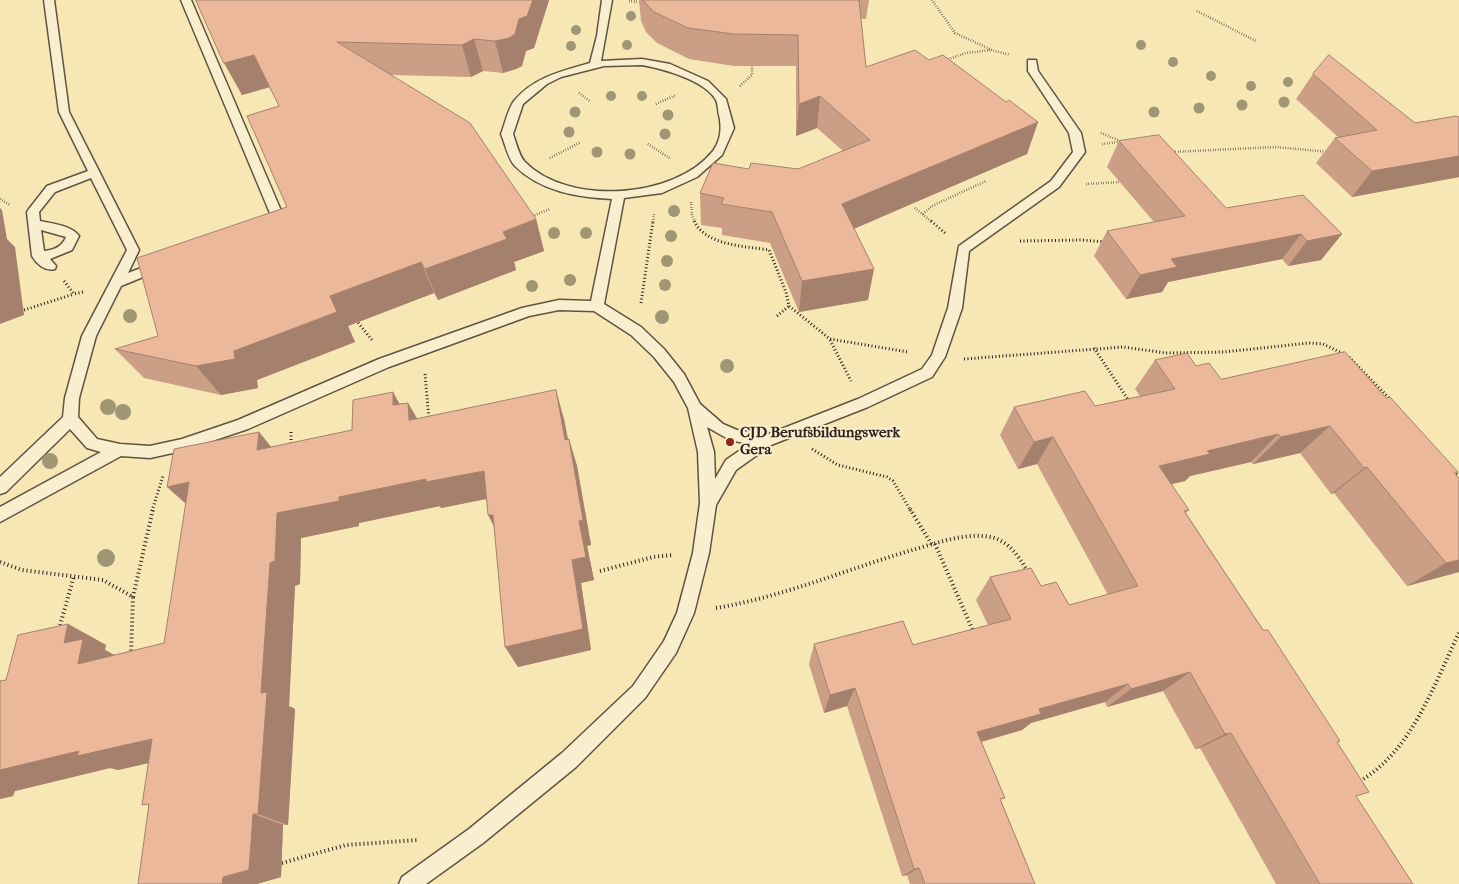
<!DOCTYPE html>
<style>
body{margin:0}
canvas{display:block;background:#f6e7b5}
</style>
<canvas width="1459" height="884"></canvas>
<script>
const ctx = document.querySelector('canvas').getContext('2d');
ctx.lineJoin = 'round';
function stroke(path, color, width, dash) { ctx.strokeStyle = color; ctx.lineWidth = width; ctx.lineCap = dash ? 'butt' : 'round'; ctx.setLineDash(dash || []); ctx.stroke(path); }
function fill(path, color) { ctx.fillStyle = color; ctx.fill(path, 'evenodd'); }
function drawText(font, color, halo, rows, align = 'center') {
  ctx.font = font + ' "IM FELL French Canon",serif'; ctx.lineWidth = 4; ctx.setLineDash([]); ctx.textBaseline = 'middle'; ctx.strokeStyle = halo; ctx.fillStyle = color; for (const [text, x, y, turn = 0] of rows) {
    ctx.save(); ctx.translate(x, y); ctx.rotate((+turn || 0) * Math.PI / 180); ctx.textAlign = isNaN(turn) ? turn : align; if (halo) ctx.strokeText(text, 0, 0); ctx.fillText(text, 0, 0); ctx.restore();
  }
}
const pathFar2 = new Path2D(`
 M 932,0 L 955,33 L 992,50 L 1010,55
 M 629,1 L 642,2
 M 1197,11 L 1256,41
 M 946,60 L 966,53 L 992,50
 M 740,86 L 752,75 L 752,66
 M 579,93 L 591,102
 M 656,104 L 676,95
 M 1101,133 L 1123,142
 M 648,144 L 671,159
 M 1102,144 L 1118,142
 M 1173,152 L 1276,147 L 1329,152
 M 550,158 L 581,142
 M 1086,184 L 1120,182
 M 0,199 L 10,205
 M 691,202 L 692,216 L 695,222
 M 915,208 L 932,222
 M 923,214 L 932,206 L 986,181
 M 530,217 L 550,209
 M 653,222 L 654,213`);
const pathFar1 = new Path2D(`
 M 694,221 C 706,246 745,246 769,250 L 786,292 L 789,306 L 830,339 L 908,352
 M 931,221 L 945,233
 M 1020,241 L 1082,240 L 1106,242
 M 64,281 L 74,294 L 83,292
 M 641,303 L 653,221
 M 24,310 L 74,294
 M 777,316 L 789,306
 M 356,320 L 372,340
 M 830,340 L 851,381
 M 1094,348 L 1129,401
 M 1349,357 L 1390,399
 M 964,359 L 1123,347 L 1166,353 L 1224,352 L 1309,343 L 1323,344 L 1344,354
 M 425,374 L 429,420
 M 291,432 L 291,445
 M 812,449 L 838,465 L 887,477 L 893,481 L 911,511
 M 1454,471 L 1459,476
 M 152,511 L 163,476`);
const path = new Path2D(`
 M 910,509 L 932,545
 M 935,544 L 974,633
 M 0,562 L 22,570 L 103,580 L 133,597 L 131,654
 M 600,571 L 653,557 L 673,555
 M 133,597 L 153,509
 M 716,608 C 782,597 845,570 909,551 C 934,544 964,532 991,537 C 1009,541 1019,557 1028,572
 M 59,629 L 74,576
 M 1360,781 C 1412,751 1434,684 1459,633
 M 282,863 L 346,845 L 418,840`);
const lane = new Path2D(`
 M 44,0 L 54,0 L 69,112 L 139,250 L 128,273 L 160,261 L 165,262 L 166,265 L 165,268 L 121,286 L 96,336 L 79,398 L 78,417 L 97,439 L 120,444 L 150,446 L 182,439 L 238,420 L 379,359 L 522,308 L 559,300 L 591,301 L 612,199 C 578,197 541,192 515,166 C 508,159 505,143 501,134 C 505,124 508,109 514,101 C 534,77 562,71 590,63 L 597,36 L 602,0 L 612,0 L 601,61 L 642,59 L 670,64 L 708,81 L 726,99 L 734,128 L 722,155 L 697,177 L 662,193 L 624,198 L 604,304 L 641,327 L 664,349 L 684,374 L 700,404 L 723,424 L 737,430 L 766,435 L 858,399 L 922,369 L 932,355 L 948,308 L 959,246 L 1051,181 L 1073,152 L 1069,133 L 1028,71 L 1028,60 L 1036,60 L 1038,71 L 1081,133 L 1085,152 L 1059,187 L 969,251 L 962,308 L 945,357 L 932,377 L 868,407 L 771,445 L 736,470 L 716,505 L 709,553 L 694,613 L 676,653 L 645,698 L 576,767 L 483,843 L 426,884 L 399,884 L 402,877 L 469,829 L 562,753 L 633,686 L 664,641 L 677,613 L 693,553 L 700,503 L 698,452 L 688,408 L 674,382 L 654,357 L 631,335 L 594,311 L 559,310 L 529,316 L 389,367 L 248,429 L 182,451 L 150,458 L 121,456 L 0,522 L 0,507 L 101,452 L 87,448 L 70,429 L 6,492 L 0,494 L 0,477 L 63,417 L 65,398 L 82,336 L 127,250 L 91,178 L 55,192 L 39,212 L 40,221 C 53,224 71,225 79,236 L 72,250 L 50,259 L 56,266 L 55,269 C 45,272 36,263 32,256 L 27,212 L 29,209 L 47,186 L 88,171 L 59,112 ZM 642,65 C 663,69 705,80 716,100 C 718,104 718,111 719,115 C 722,127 721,140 713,151 C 675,199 568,206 525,162 C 519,156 516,142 513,134 L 523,104 L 547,84 L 561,77 L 604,66 ZM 41,230 L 66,237 C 62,247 54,250 44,251 ZM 707,427 L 730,440 L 749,444 L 726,460 L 715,479 L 714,452 Z
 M 181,0 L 191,0 L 285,220 L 283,223 L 271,227 L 265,223 L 272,218 Z`);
const trees = [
 [631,16,5],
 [576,30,5],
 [627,45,5],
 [1141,45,5],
 [571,46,5],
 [1173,62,5],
 [1211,76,5],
 [1288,82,5],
 [1251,86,5],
 [611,96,5],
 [642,96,5],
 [1284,102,5.5],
 [1242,105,5.5],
 [1199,108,5.5],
 [575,112,5.5],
 [1154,112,5.5],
 [668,115,5.5],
 [569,132,5.5],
 [665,134,5.5],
 [597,152,5.5],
 [630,154,5.5],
 [674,211,6],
 [554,233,6],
 [586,233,6],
 [671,236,6],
 [667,261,6],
 [570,280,6],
 [665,285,6],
 [532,286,6],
 [130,316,7],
 [662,317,7],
 [727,366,7],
 [108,407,8],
 [123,412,8],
 [50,461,8],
 [106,558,9]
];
const wall = new Path2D(`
 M 196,0 L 549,0 L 534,48 L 526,51 L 522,66 L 516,69 L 503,73 L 483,71 L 471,77 L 391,75 L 536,219 L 544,251 L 514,262 L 516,270 L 438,300 L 434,293 L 348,326 L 355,342 L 257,380 L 258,388 L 221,395 L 144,378 L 115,349 L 158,336 L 287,207 L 279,106 L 270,87 L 242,95 Z
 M 639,0 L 869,0 L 866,19 L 861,19 L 866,67 L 929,60 L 1006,102 L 1038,122 L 1027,154 L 854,229 L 868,300 L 799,312 L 770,243 L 722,235 L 722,228 L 701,225 L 700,193 L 749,169 L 798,169 L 843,151 L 817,128 L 796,136 L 796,66 L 734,66 L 689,59 L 657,43 L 646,32 L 641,21 Z
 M 1313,74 L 1415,123 L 1459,117 L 1459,177 L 1352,197 L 1316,163 L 1335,138 L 1338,137 L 1296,99 Z
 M 1119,141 L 1226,208 L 1342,234 L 1321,260 L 1288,266 L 1282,259 L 1168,282 L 1162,292 L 1126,299 L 1094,256 L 1107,231 L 1154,222 L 1107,167 Z
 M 1155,360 L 1196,366 L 1221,379 L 1455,474 L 1459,478 L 1459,572 L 1407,586 L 1334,493 L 1331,494 L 1300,453 L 1253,464 L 1251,462 L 1190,476 L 1185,481 L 1171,484 L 1189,510 L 1186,513 L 1337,742 L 1356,796 L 1413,884 L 1276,884 L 1200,748 L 1195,749 L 1163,691 L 1107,707 L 1105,702 L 1031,723 L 1022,730 L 982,742 L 1001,801 L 1035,884 L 910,884 L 907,875 L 902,876 L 847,706 L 824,713 L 809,664 L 814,644 L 913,645 L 988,625 L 976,600 L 990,577 L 1041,586 L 1069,605 L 1108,595 L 1037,464 L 1018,469 L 1000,435 L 1014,407 L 1095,406 L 1140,396 L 1135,389 Z
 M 393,392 L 399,404 L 408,403 L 417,418 L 564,419 L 568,439 L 569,439 L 577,466 L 591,545 L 587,546 L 594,580 L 581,583 L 591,650 L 518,667 L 494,527 L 486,499 L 441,508 L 440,506 L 359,523 L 359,526 L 301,538 L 300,584 L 295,586 L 289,706 L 295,709 L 288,825 L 283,825 L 281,877 L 257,884 L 148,807 L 149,763 L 118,770 L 110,768 L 15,791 L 13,796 L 0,799 L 0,681 L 6,680 L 68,624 L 106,645 L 105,650 L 114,655 L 164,643 L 259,432 L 271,447 L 352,430 Z`);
const shadedWall = new Path2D(`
 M 533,0 L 549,0 L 534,48 L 526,51 L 522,66 L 516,69 L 503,73 L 495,41 L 519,19 Z
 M 474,39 L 483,71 L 471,77 L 462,45 Z
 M 254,55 L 270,87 L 242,95 L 224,63 Z
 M 820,96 L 817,128 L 796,136 L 799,104 Z
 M 1038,122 L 1027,154 L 837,236 L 842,204 Z
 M 1459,156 L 1459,177 L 1352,197 L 1372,171 Z
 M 0,208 L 2,210 L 7,239 L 15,247 L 24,315 L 0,324 Z
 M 536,219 L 544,251 L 514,262 L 516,270 L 438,300 L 425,269 L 503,232 Z
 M 1301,234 L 1282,259 L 1168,282 L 1162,292 L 1126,299 L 1140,275 L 1171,259 Z
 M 1342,234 L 1321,260 L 1288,266 L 1307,241 Z
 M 421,262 L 434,293 L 348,326 L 355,342 L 257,380 L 258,388 L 221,395 L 196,366 L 234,351 L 330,296 Z
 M 874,269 L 868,300 L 799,312 L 802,281 Z
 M 556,390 L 564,419 L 573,467 L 565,440 Z
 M 393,392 L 409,421 L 393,405 Z
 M 408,403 L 424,431 L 409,420 Z
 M 1330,426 L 1300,453 L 1253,464 L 1281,437 Z
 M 259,432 L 282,460 L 257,450 Z
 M 1278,434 L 1251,462 L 1190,476 L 1185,481 L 1137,492 L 1159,466 L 1207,451 Z
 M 1053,437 L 1037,464 L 1018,469 L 1034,442 Z
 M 569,439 L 577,466 L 591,545 L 587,546 L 594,580 L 581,583 L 591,650 L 518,667 L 505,647 L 572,560 L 579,521 Z
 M 1367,467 L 1334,493 L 1331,494 L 1364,468 Z
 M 484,471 L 496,497 L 441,508 L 440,506 L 359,523 L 359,526 L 301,538 L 300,584 L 295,586 L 289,706 L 295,709 L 288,825 L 258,814 L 261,693 L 270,563 L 277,513 L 339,497 L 426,479 Z
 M 189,482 L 196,513 L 167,487 Z
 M 488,515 L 493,515 L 501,540 Z
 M 1459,560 L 1459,572 L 1407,586 L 1446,563 Z
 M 68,624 L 106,645 L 105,650 L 120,658 L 78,664 L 64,643 Z
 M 1190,672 L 1163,691 L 1107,707 L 1131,689 Z
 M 1128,684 L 1105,702 L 1031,723 L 1022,730 L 962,747 L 977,732 L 1039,709 Z
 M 855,688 L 847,706 L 824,713 L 830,695 Z
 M 1231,733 L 1200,748 L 1195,749 L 1225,734 Z
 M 152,739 L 188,754 L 118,770 L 110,768 L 15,791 L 13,796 L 0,799 L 0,770 L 79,751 Z
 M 253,814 L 283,825 L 281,877 L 257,884 L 222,884 L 223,877 Z
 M 919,868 L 907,875 L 902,876 L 914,869 Z`);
const building = new Path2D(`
 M 196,0 L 533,0 L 527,16 L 519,19 L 515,34 L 509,38 L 495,41 L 474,39 L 462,45 L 337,42 L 470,123 L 536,219 L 503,232 L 507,239 L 425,269 L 421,262 L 330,296 L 337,312 L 234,351 L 235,359 L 196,366 L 115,349 L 158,336 L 137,258 L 287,207 L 247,116 L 279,106 L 254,55 L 224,63 Z
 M 643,0 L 859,0 L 866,67 L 915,50 L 929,60 L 943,55 L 1006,102 L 1009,100 L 1038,122 L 842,204 L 874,269 L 802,281 L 772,212 L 721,204 L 724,198 L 700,193 L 713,163 L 749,169 L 751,163 L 798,169 L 870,140 L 820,96 L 799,104 L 798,35 L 734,34 L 688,28 L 654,12 Z
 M 1329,55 L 1415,123 L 1456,116 L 1459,117 L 1459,156 L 1372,171 L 1335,138 L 1377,130 L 1313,74 Z
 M 1159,135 L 1226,208 L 1303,195 L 1342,234 L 1307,241 L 1301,234 L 1171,259 L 1177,267 L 1140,275 L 1107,231 L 1185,216 L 1119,141 Z
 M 1345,352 L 1386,398 L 1390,397 L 1458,472 L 1454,473 L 1459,478 L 1459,560 L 1446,563 L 1367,467 L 1364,468 L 1330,426 L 1281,437 L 1278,434 L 1207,451 L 1210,454 L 1159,466 L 1189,510 L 1184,511 L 1263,630 L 1268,630 L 1340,741 L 1337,742 L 1369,792 L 1356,796 L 1413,884 L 1320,884 L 1231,733 L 1225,734 L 1190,672 L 1131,689 L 1128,684 L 1039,709 L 1041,714 L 977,732 L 1005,798 L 1000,799 L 1035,884 L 925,884 L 919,868 L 914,869 L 855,688 L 830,695 L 814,644 L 903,621 L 913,645 L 1011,619 L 990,577 L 1031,568 L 1041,586 L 1056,582 L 1069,605 L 1138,586 L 1053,437 L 1034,442 L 1014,407 L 1085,391 L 1095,406 L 1175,389 L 1155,360 L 1187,353 L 1196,366 L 1209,363 L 1221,379 Z
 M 556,390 L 565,440 L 569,439 L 583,520 L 579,521 L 586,557 L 572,560 L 583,629 L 505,647 L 493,515 L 488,515 L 484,471 L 426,482 L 426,479 L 339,497 L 339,501 L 277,513 L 275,561 L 270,563 L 261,693 L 267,692 L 258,814 L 253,814 L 249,870 L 223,877 L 222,884 L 138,884 L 149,804 L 142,805 L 152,739 L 77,756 L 79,751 L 0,770 L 0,681 L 6,680 L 18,635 L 68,624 L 64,643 L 83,639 L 78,664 L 164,643 L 189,482 L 167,487 L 174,449 L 259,432 L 257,450 L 352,430 L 353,400 L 393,392 L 393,405 L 408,403 L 409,420 Z`);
const markers = [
 [730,442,5,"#8f2418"]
];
const poiNames = [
 ["CJD Berufsbildungswerk",740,433],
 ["Gera",740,450]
];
stroke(lane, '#615343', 3);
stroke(pathFar2, '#2f221d', 2.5, [0.5, 2]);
stroke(pathFar1, '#2f221d', 3, [1, 2.5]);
stroke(path, '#2f221d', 4, [1, 3]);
fill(lane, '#f9efcf');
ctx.fillStyle = '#a09674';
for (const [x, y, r] of trees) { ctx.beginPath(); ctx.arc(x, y, r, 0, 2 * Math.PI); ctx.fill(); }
fill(wall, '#cb9e86');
fill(shadedWall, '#a5816d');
fill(building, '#ecb89c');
stroke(building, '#a5816d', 1);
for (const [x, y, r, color] of markers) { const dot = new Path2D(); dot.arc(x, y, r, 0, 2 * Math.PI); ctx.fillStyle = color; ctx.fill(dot); stroke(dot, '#f9efcf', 2); }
drawText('bold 15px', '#2f221d', '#f9efcf', poiNames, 'left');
</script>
